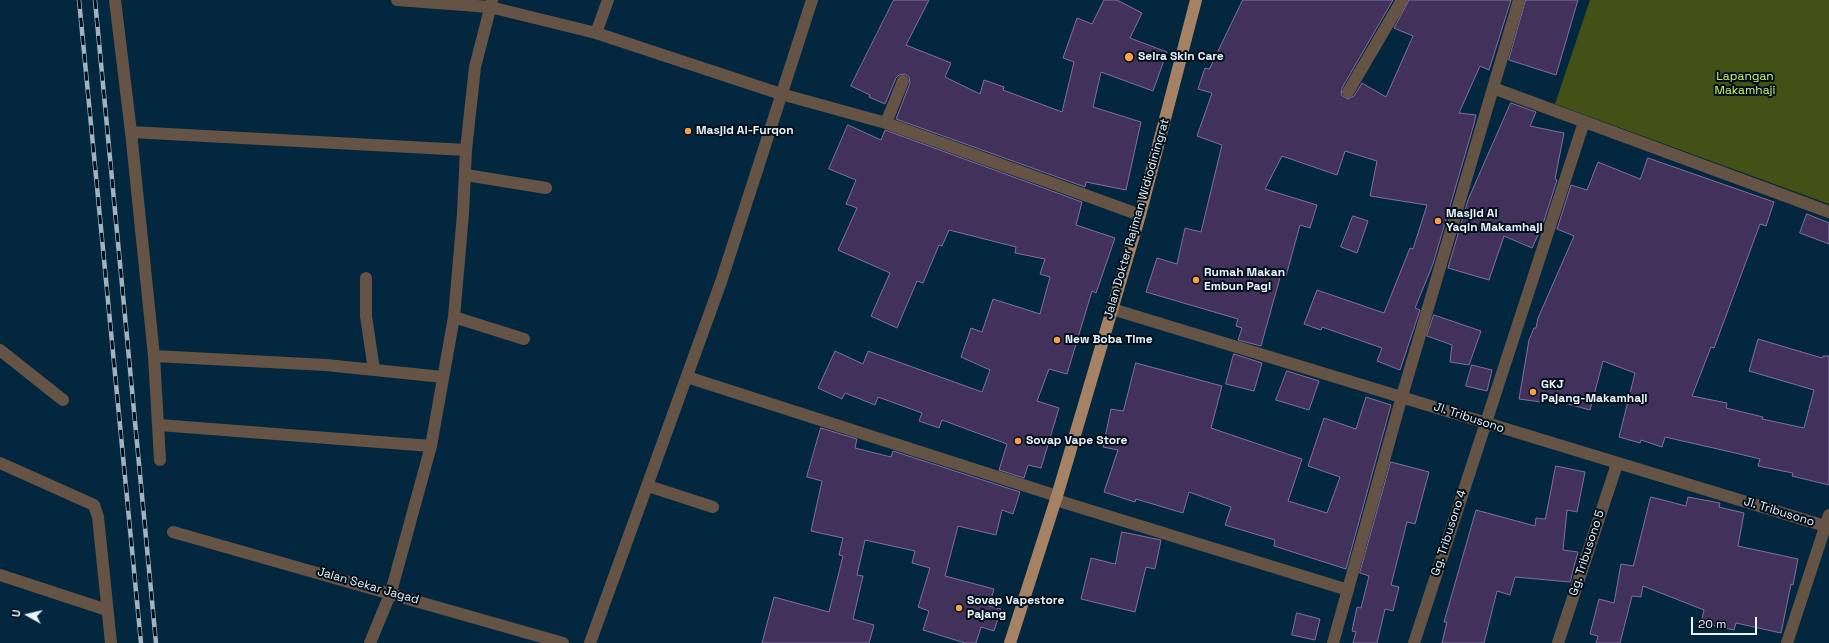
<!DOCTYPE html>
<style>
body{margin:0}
#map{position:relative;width:1829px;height:643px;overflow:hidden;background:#03273e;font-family:"Space Grotesk",sans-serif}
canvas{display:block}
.north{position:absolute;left:8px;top:595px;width:40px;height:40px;-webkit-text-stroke:3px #010f1b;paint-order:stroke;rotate:278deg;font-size:11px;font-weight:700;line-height:16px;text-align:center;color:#eaf4fc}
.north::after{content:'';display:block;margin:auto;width:14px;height:18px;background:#eaf4fc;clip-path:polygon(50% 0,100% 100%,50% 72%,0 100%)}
.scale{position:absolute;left:1691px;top:617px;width:66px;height:18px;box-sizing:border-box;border:2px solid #eaf4fc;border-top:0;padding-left:5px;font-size:12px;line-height:14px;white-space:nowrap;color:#eaf4fc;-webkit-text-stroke:3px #010f1b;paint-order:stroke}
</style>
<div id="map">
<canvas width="1829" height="643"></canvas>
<div class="north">U</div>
<div class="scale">20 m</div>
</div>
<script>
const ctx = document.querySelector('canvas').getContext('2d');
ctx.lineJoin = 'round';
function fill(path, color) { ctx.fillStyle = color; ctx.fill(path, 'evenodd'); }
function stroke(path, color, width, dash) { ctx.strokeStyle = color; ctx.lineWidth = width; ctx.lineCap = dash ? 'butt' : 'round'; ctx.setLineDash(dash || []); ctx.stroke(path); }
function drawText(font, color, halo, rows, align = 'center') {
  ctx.font = font + ' "Space Grotesk",sans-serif'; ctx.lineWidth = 4; ctx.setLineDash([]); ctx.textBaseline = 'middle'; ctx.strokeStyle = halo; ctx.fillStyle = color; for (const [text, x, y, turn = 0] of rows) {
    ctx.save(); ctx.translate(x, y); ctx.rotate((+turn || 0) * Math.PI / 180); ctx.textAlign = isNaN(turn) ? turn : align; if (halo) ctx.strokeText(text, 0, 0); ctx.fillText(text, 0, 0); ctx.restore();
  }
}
const green = new Path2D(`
 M 1590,0 L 1829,0 L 1829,204 L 1555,104 Z`);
const building = new Path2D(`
 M 894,0 L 929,0 L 906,45 L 951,63 L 945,77 L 980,94 L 984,80 L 1004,87 L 1003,90 L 1062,112 L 1074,62 L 1063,58 L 1077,18 L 1092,24 L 1104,0 L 1117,0 L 1142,13 L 1130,38 L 1167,52 L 1153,91 L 1101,72 L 1093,107 L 1141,122 L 1126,190 L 1086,182 L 1085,187 L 896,119 L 910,83 L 909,77 L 905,74 L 899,75 L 896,78 L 885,104 L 869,97 L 870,95 L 851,86 Z
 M 1243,0 L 1393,0 L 1342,88 L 1341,95 L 1348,99 L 1354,96 L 1362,83 L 1386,97 L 1413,36 L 1394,28 L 1409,0 L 1511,0 L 1489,70 L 1480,66 L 1459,113 L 1476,115 L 1474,124 L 1433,264 L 1415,308 L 1420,310 L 1400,370 L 1377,361 L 1382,348 L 1322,327 L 1321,330 L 1304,324 L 1317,290 L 1384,313 L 1410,248 L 1413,249 L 1427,205 L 1370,196 L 1377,161 L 1345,151 L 1337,175 L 1282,156 L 1265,189 L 1317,205 L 1310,228 L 1300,225 L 1286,276 L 1281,274 L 1261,346 L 1238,340 L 1242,328 L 1236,326 L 1238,319 L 1146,292 L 1157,258 L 1177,264 L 1185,228 L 1201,232 L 1222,145 L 1197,136 L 1212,93 L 1198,89 L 1205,68 L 1209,69 Z
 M 1526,0 L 1578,0 L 1556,75 L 1509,60 Z
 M 1511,103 L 1536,112 L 1530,126 L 1564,133 L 1555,179 L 1557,180 L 1543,224 L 1532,248 L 1504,236 L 1489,280 L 1448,268 L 1468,200 Z
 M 848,125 L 881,140 L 885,130 L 1082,202 L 1076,225 L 1115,238 L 1096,293 L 1092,291 L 1067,374 L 1049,369 L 1037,401 L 1059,408 L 1041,468 L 1028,465 L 1024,478 L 999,470 L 1007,444 L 942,420 L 939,428 L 919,421 L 922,413 L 878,397 L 875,405 L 845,393 L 842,399 L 818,388 L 835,351 L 863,364 L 868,351 L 982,392 L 990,370 L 961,357 L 971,328 L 982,332 L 993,299 L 1040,314 L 1050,277 L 1040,274 L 1045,259 L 1015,253 L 1016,247 L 949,230 L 942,246 L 939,245 L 923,283 L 917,281 L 897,328 L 871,316 L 890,273 L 838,250 L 857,208 L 846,204 L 856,180 L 829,169 Z
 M 1648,158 L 1774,202 L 1766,226 L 1760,224 L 1714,348 L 1711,347 L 1692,396 L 1727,403 L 1726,408 L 1763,417 L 1762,419 L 1804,428 L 1814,390 L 1749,371 L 1758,339 L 1822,358 L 1823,356 L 1829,356 L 1829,485 L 1792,476 L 1793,473 L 1758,466 L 1760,459 L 1731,452 L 1665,437 L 1662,447 L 1641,440 L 1640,443 L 1619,437 L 1635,373 L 1603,361 L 1590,410 L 1542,397 L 1541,402 L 1519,399 L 1529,340 L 1534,328 L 1536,328 L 1538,318 L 1574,236 L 1557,229 L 1571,185 L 1587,190 L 1598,162 L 1640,179 Z
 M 1807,214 L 1829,223 L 1829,244 L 1800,233 Z
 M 1353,216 L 1368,221 L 1357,253 L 1341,247 Z
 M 1434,315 L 1481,331 L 1469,365 L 1450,362 L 1452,345 L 1427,336 Z
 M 1234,354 L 1262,363 L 1254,391 L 1226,384 Z
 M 1136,363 L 1222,386 L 1211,428 L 1302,459 L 1288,501 L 1327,513 L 1340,477 L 1308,466 L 1324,418 L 1356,429 L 1366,397 L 1391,405 L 1346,569 L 1274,546 L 1275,540 L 1225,525 L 1231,507 L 1189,492 L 1183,513 L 1136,499 L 1135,502 L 1104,492 L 1118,450 L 1103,447 L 1111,409 L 1123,411 Z
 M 1472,365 L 1492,370 L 1487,391 L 1466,386 Z
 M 1287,371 L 1319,381 L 1309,410 L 1276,400 Z
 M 821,428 L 857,439 L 855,448 L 891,457 L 893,451 L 1020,492 L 1013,514 L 1002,510 L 996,535 L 958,526 L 945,576 L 994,589 L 989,606 L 1001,609 L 994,631 L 981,627 L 976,643 L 965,643 L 923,630 L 929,611 L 918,607 L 930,568 L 912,563 L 915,551 L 865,540 L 857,575 L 863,576 L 853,619 L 874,625 L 869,643 L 762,643 L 774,597 L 829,612 L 843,556 L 839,555 L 843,538 L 811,531 L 822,481 L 807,477 Z
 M 1391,462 L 1429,472 L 1415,524 L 1407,522 L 1391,585 L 1399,587 L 1393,611 L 1385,609 L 1377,643 L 1353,643 L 1356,632 L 1352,631 L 1357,607 L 1361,608 L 1369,576 L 1360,573 Z
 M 1556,466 L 1585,472 L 1577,512 L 1567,510 L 1563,550 L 1578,552 L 1570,582 L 1515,577 L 1510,595 L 1497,591 L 1484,643 L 1442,643 L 1447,622 L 1444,622 L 1476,510 L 1535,526 L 1536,518 L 1545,519 Z
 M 1651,497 L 1686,506 L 1688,497 L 1720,503 L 1719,507 L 1744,513 L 1738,546 L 1798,559 L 1793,585 L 1791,584 L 1781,633 L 1736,623 L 1734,630 L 1701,623 L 1704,610 L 1643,586 L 1641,597 L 1632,596 L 1620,643 L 1596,643 L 1598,636 L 1590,634 L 1599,599 L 1614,603 L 1621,564 L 1633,566 Z
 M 1122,532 L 1161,540 L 1155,569 L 1146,567 L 1135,612 L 1081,599 L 1091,558 L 1115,564 Z
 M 1297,613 L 1320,619 L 1315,640 L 1292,635 Z`);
const minor = new Path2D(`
 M 115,0 L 131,132 L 154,356 L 326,365 L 443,377
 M 397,0 L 490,7 L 596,33 L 781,94 L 886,123 L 1140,215
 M 596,33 L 608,0
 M 1493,88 L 1829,212
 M 1348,92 L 1402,0
 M 886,123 L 903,81
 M 131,132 L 466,150
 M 466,175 L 546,188
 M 366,278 L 366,316 L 374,370
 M 1112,309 L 1825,526
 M 454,317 L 524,339
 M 0,350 L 63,400
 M 154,356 L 160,460
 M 687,377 L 1057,496
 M 159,425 L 431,446
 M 0,463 L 94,505 L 98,517 L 111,643
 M 648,486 L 713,507
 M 1056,500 L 1348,590
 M 173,532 L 563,643
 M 0,575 L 107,610
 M 370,643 L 391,592 L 431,446 L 454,317 L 463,214 L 466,150 L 475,67 L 492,1
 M 590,643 L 721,282 L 812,0
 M 1333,643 L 1402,396 L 1519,0
 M 1414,643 L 1584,122
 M 1558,643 L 1617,464
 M 1787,643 L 1829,515`);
const major = new Path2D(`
 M 1010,643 L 1057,496 L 1140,215 L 1196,0`);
const rail = new Path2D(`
 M 79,0 L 141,643
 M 95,0 L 156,643`);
const markers = [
 [1129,57,5,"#f8a04b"],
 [688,131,4,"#f8a04b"],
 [1438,221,4,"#f8a04b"],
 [1196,280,4,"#f8a04b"],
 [1057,340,4,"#f8a04b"],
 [1533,392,4,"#f8a04b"],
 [1018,441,4,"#f8a04b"],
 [959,608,4,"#f8a04b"]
];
const poiNames = [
 ["Seira Skin Care",1138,57],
 ["Masjid Al-Furqon",696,131],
 ["Masjid Al",1446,214],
 ["Yaqin Makamhaji",1446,228],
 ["Rumah Makan",1204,273],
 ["Embun Pagi",1204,287],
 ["New Boba Time",1065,340],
 ["GKJ",1541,385],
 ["Pajang-Makamhaji",1541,399],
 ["Sovap Vape Store",1026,441],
 ["Sovap Vapestore",967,601],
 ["Pajang",967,615]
];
const parkNames = [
 ["Lapangan",1745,77],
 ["Makamhaji",1745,91]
];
const streetNames = [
 ["Jalan Dokter Rajiman Widiodiningrat",1137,219,-74],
 ["Jl. Tribusono",1469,418,18],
 ["Jl. Tribusono",1779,512,17],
 ["Gg. Tribusono 4",1449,533,-72],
 ["Gg. Tribusono 5",1587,553,-72],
 ["Jalan Sekar Jagad",368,586,16]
];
fill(green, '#435116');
fill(building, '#42315a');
stroke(building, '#816f9e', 1);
stroke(minor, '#655445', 12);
stroke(major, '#a68264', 12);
stroke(rail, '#a1b3c0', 4.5);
stroke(rail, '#010f1b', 3, [9]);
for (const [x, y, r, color] of markers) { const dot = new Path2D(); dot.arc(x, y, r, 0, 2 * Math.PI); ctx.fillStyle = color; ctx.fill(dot); stroke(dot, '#010f1b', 1.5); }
drawText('bold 12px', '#eaf4fc', '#010f1b', poiNames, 'left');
drawText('12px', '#d1f46e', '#010f1b', parkNames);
drawText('12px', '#eaf4fc', '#010f1b', streetNames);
</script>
